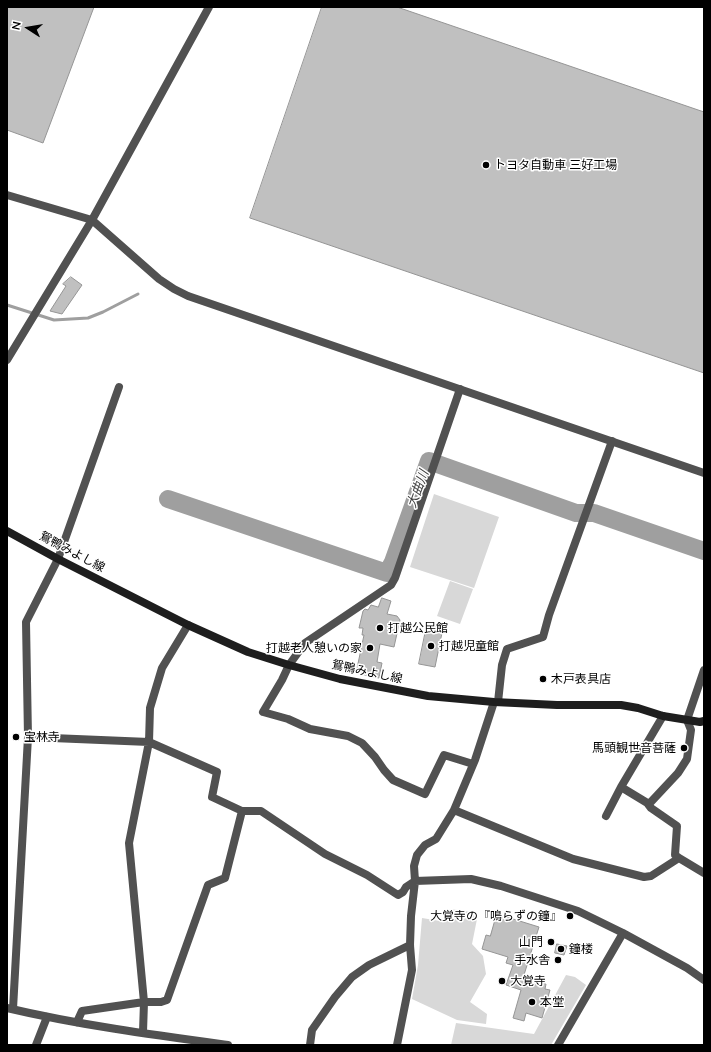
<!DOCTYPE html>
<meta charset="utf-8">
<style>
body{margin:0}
#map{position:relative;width:711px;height:1052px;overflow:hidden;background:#fff;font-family:Mulish,sans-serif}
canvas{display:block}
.frame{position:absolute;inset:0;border:8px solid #000;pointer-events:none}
.north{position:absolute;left:8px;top:8px;width:40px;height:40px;-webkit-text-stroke:3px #fff;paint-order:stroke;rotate:282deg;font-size:11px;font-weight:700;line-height:16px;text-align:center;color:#000}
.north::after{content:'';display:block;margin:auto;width:14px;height:18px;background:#000;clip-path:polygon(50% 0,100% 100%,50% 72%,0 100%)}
</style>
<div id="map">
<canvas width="711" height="1052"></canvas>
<div class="frame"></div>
<div class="north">N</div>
</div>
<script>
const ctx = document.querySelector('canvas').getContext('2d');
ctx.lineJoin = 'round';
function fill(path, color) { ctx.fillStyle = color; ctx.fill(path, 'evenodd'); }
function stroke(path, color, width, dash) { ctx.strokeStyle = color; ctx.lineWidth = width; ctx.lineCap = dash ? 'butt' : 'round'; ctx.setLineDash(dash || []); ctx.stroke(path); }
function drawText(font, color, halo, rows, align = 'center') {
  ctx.font = font + ' Mulish,"Noto Sans JP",sans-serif'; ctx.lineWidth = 3; ctx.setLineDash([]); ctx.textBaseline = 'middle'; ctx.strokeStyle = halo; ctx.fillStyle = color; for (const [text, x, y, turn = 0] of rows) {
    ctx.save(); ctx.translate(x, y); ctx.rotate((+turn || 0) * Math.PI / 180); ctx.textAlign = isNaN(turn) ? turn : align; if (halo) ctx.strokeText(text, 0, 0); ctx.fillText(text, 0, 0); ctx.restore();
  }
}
const green = new Path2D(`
 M 434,494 L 499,517 L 474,588 L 410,567 Z
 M 450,581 L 473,589 L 460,624 L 437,616 Z
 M 450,909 L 471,912 L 477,919 L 472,944 L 483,956 L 486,974 L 470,1002 L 487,1014 L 486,1024 L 457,1020 L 412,999 L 418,965 L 422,918 L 446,922 Z
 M 566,975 L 575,977 L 586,985 L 551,1045 L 451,1045 L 456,1023 L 534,1034 Z`);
const stream = new Path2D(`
 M 7,305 L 54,320 L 88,318 L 103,312 L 138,294`);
const river = new Path2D(`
 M 168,499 L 387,573 L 393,562 L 429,461 L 576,513 L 594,513 L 704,551`);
const building = new Path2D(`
 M 7,7 L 94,7 L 43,143 L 7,130 Z
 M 322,7 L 397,7 L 704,112 L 704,373 L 250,218 Z
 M 71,277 L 82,285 L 62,314 L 50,311 L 66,286 L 63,284 Z
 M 382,598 L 391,601 L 387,614 L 397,616 L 400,620 L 394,647 L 380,644 L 377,662 L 382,663 L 379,678 L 356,673 L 364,635 L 362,635 L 363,628 L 359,628 L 363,611 L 365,609 L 368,610 L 371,605 L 378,607 Z
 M 427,625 L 443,628 L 435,667 L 419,664 Z
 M 497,914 L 539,927 L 523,978 L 546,984 L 545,989 L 550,990 L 542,1018 L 526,1013 L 524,1021 L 513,1018 L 521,990 L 506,985 L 513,965 L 506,963 L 508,957 L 482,949 L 486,935 L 490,936 Z
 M 557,944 L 567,946 L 564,955 L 555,953 Z`);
const minor = new Path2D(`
 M 460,389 L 395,578 L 391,585 L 305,643 L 289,665 L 282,680 L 263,712 L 288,719 L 310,729 L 348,736 L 362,743 L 375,757 L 384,770 L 393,780 L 425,794 L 444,755 L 473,764
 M 498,702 L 502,665 L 507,649 L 543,637 L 549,615 L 612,441
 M 28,737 L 149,742 L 217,772 L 212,797 L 242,811 L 261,811 L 325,854 L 367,875 L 398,895 L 403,892 L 406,887 L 415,881 L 471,879 L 501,886 L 578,911 L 623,933 L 687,968 L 704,980
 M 621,787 L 649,804 L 678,773 L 687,759 L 691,730 L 687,720 L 704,670
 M 648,804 L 651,808 L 677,826 L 675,855 L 679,858
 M 454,810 L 573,859 L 644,877 L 651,876 L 679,858 L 704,873
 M 606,816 L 621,787 L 663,716
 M 13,1009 L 28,737 L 26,622 L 58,559 L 119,387
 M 77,1022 L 82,1011 L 144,1002 L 161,1002 L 167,1000 L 208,885 L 225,878 L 242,811
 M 143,1032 L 144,1002 L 129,843 L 149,742 L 150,708 L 162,668 L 188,625
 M 36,1045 L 47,1017
 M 310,1045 L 312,1030 L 335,997 L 352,977 L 369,965 L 410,945
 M 397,1045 L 412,970 L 410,945 L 411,916 L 415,881 L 414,866 L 417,855 L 425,845 L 436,839 L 454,810 L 475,760 L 494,702
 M 558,1045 L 623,933`);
const tertiary = new Path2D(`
 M 7,195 L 92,220 L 159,279 L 174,289 L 188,296 L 704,473
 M 7,360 L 92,220 L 209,7
 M 7,1008 C 79,1025 154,1035 228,1045`);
const secondary = new Path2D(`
 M 7,531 L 58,559 L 188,625 L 248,652 L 289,665 L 340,679 L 428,696 L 494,702 L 557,705 L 621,705 L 638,708 L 663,716 L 700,722 L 704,721`);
const markers = [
 [486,165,4,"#000"],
 [380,628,4,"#000"],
 [431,646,4,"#000"],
 [370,648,4,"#000"],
 [543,679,4,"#000"],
 [16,737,4,"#000"],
 [684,748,4,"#000"],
 [570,916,4,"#000"],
 [551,942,4,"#000"],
 [561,949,4,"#000"],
 [558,960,4,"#000"],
 [502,981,4,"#000"],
 [532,1002,4,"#000"]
];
const poiNames = [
 ["トヨタ自動車 三好工場",494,165],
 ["打越公民館",388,628],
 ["打越児童館",439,646],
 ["打越老人憩いの家",362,648,"right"],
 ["木戸表具店",551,679],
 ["宝林寺",24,737],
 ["馬頭観世音菩薩",676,748,"right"],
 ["大覚寺の『鳴らずの鐘』",562,916,"right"],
 ["山門",543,942,"right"],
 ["鐘楼",569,949],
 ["手水舎",550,960,"right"],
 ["大覚寺",510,981],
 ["本堂",540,1002]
];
const streetNames = [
 ["鴛鴨みよし線",72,552,28],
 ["鴛鴨みよし線",367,672,12]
];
const waterNames = [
 ["大曲川",418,489,-70]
];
fill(green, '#d8d8d8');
stroke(stream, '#9f9f9f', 3);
stroke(river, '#9f9f9f', 18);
fill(building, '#c0c0c0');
stroke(building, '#959595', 1);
stroke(minor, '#515151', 8);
stroke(tertiary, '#515151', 8);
stroke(secondary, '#1e1e1e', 8);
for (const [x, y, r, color] of markers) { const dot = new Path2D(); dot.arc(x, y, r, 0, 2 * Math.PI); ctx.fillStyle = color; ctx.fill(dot); stroke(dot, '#fff', 1.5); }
drawText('12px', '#000', '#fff', poiNames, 'left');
drawText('12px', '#000', '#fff', streetNames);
drawText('italic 13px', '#404040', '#fff', waterNames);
</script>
